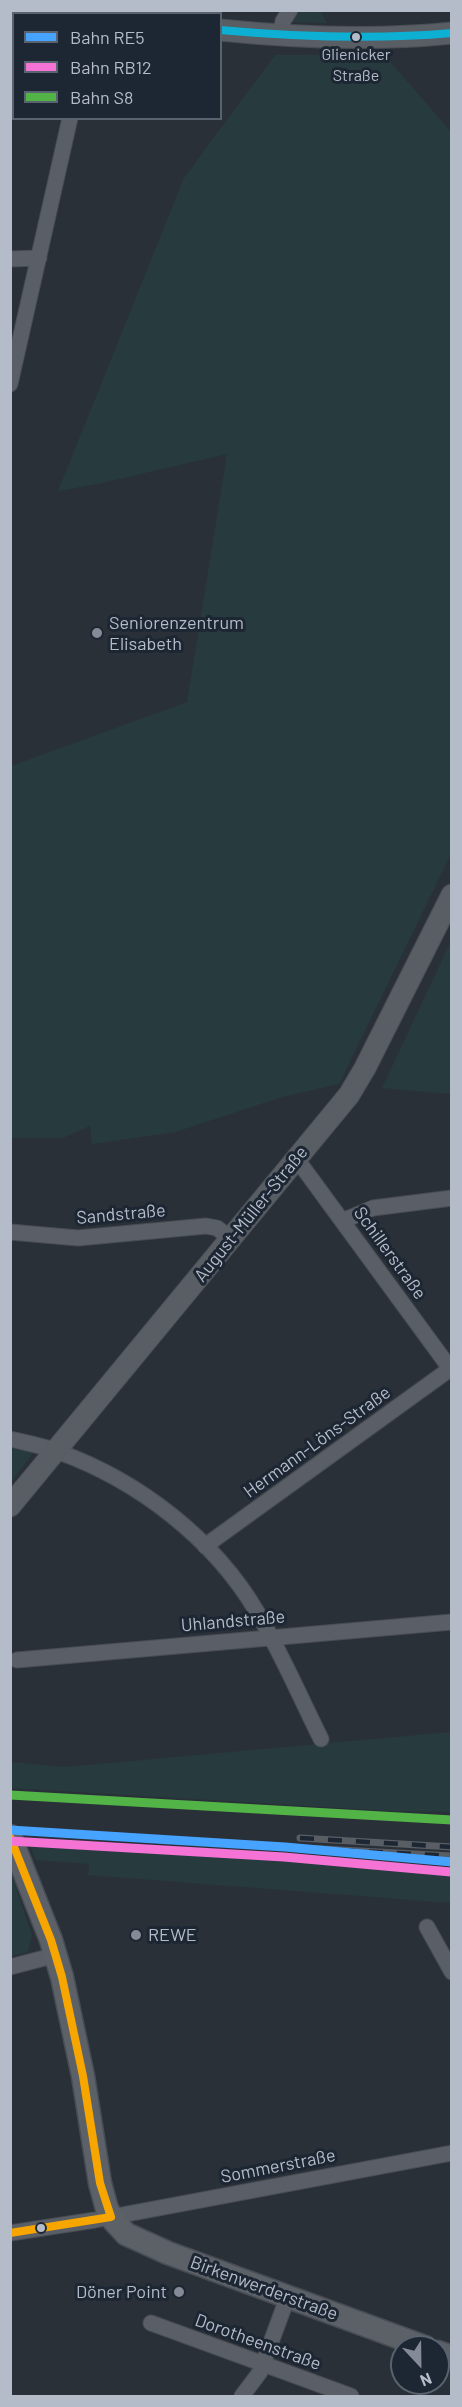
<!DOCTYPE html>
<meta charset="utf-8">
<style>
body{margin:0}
#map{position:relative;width:462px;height:2407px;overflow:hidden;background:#2a3038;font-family:Barlow,sans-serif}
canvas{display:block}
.frame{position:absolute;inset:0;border:12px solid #b4bcc9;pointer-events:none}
.legend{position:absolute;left:12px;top:12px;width:210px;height:108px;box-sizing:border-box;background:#1d2633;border:2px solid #59626f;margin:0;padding:8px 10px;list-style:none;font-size:18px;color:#b4bcc9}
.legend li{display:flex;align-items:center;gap:12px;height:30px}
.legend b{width:30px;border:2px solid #59626f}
.north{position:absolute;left:390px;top:2335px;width:60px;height:60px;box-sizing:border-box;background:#1d2633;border:2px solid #59626f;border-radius:50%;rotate:158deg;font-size:16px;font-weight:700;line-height:24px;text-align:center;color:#b4bcc9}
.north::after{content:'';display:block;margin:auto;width:21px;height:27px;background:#848b96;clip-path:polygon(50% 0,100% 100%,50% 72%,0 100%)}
</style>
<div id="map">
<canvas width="462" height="2407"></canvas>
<div class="frame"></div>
<ul class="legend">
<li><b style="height:8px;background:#46a3ff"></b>Bahn RE5</li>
<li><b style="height:8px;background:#f673d6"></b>Bahn RB12</li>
<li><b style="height:8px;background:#52b447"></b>Bahn S8</li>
</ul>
<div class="north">N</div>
</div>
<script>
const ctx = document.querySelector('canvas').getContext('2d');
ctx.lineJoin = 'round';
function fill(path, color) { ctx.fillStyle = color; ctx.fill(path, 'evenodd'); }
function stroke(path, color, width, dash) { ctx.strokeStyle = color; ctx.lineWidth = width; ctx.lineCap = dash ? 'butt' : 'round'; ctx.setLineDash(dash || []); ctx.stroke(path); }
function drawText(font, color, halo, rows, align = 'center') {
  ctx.font = font + ' Barlow,sans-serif'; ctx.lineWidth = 6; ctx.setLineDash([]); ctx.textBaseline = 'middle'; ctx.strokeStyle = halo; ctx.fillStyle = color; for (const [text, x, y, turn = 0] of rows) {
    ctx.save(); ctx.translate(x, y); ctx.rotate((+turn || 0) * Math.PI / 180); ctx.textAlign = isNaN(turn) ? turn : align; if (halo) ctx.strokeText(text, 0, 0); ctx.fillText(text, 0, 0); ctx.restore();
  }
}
const green = new Path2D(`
 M 320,10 L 327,23 L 293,22 L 293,16 L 297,11 Z
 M 381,51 L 451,132 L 451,854 L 339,1084 L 282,1097 L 176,1132 L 92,1144 L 90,1126 L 63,1138 L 11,1138 L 11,766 L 187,702 L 227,454 L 98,484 L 58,491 L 184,178 L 275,55 L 371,55 Z
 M 451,941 L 451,1094 L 382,1088 Z
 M 11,1448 L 33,1453 L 11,1482 L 10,1448 Z
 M 451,1732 L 451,1812 L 391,1811 L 11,1788 L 10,1760 L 12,1762 L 64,1767 Z
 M 27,1839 L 351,1859 L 451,1868 L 451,1903 L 88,1875 L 89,1864 L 36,1860 Z
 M 10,1870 L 32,1935 L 28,1952 L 11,1956 Z`);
const street = new Path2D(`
 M 93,14 L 94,10
 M 280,36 L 283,21 L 290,10
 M 10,259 L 39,258
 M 10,384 L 70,118
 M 296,1158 L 452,1371
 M 342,1221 L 373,1208 L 452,1198
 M 10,1232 L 78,1238 L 206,1226 L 217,1228 L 231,1239
 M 10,1439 C 27,1443 44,1446 59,1452 C 139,1481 214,1539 257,1612 C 281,1652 300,1697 321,1739
 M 205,1546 L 450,1369
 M 17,1660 L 452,1622
 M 427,1927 L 452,1972
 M 10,1967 L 56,1955
 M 10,2233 L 95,2220 L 452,2153
 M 151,2323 L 351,2396
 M 242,2396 L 260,2372 L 288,2296`);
const secondary = new Path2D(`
 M 10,19 L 14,19
 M 220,30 C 298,38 374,41 452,33
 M 10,1506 L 349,1095 L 365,1068 L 452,895`);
const primary = new Path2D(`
 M 10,1836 L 51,1940 L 62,1977 L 83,2076 L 100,2183 L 107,2209 L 114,2221 L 126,2234 L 168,2253 L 425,2347
 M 438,2352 L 452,2357`);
const rail = new Path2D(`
 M 300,1838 L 452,1847
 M 285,1847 L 452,1856`);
const bus1 = new Path2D(`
 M 10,1837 L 51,1940 L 62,1977 L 83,2076 L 100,2183 L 111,2217
 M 10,2233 L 111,2217`);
const bus2 = new Path2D(`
 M 220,30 C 298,37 374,40 452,33`);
const rail1 = new Path2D(`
 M 10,1830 L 285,1847 L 452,1862`);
const rail2 = new Path2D(`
 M 10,1841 L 284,1857 L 451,1872`);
const rail3 = new Path2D(`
 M 10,1795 L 452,1820`);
const markers = [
 [356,37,5,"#b4bcc9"],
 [97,633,6,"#848b96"],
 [136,1935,6,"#848b96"],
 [41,2228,5,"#b4bcc9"],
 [179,2292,6,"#848b96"]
];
const busNames = [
 ["Glienicker",356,55],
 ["Straße",356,76]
];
const poiNames = [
 ["Seniorenzentrum",109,623],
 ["Elisabeth",109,644],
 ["REWE",148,1935],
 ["Döner Point",167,2292,"right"]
];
const streetNames = [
 ["Sandstraße",121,1214,-5],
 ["August-Müller-Straße",251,1214,-51],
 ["Schillerstraße",390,1253,54],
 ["Hermann-Löns-Straße",317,1442,-36],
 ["Uhlandstraße",233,1621,-5],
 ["Sommerstraße",278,2166,-11],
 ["Birkenwerderstraße",264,2288,20],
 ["Dorotheenstraße",258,2342,20]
];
fill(green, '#273a3e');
stroke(street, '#484c53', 17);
stroke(secondary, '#484c53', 23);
stroke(primary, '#484c55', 25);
stroke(street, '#5a5e66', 15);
stroke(secondary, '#595d64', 21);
stroke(primary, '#5c6168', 22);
stroke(rail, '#595d64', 7);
stroke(rail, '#1d2633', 4.5, [14]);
stroke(bus1, '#f7a600', 8);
stroke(bus2, '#0dafd3', 8);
stroke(rail1, '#46a3ff', 9);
stroke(rail2, '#f673d6', 9);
stroke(rail3, '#52b447', 9);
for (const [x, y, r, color] of markers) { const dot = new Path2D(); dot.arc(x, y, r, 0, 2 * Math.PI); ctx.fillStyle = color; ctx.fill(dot); stroke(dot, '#1d2633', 2); }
drawText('16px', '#b4bcc9', '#1d2633', busNames);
drawText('18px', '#b4bcc9', '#1d2633', poiNames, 'left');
drawText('18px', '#b4bcc9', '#1d2633', streetNames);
</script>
